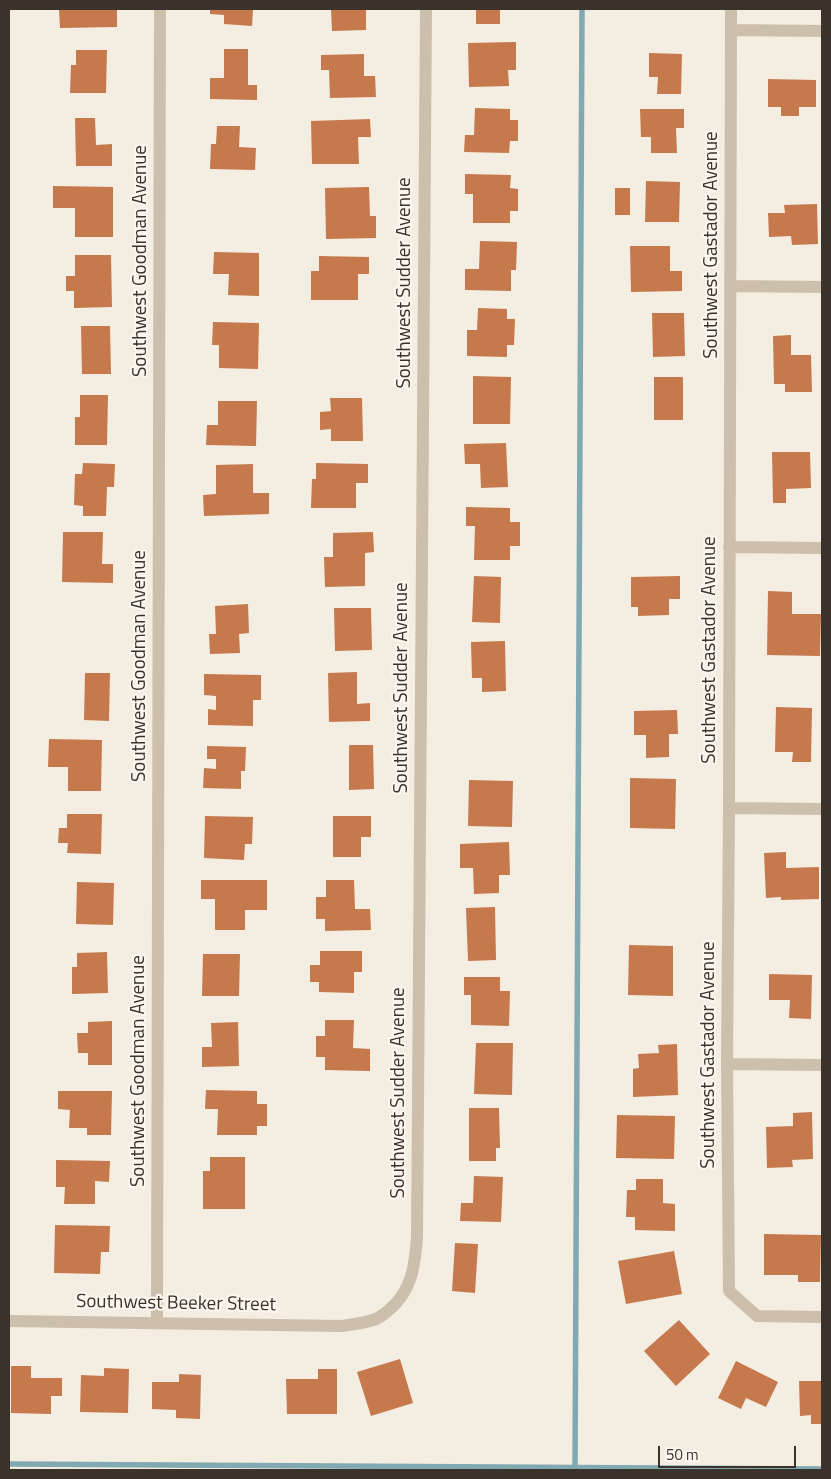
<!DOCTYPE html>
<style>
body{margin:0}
#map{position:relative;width:831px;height:1479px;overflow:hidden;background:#f4ede1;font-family:"Titillium Web",sans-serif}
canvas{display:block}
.frame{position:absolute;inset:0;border:10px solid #3a322b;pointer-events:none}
.scale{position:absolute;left:658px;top:1446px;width:138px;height:22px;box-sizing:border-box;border:2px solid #3a322b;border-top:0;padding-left:6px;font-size:15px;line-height:18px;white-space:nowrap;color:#3a322b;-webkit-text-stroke:4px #fbf6ee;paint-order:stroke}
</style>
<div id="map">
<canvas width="831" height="1479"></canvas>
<div class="frame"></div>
<div class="scale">50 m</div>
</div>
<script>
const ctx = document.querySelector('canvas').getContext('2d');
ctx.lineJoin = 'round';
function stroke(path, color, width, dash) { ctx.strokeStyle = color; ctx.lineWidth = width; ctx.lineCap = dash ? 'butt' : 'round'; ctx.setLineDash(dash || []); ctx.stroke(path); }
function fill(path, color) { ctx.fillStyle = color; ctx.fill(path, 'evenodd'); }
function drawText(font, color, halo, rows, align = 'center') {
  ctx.font = font + ' "Titillium Web",sans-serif'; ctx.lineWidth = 4.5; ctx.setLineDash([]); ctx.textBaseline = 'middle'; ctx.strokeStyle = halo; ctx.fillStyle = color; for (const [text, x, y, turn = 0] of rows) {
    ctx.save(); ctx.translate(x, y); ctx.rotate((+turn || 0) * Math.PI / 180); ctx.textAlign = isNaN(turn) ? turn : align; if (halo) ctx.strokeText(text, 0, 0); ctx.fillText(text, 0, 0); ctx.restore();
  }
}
const stream = new Path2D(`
 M 9,1464 L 822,1469
 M 575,1468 L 582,9`);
const building = new Path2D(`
 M 59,9 L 117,9 L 117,27 L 60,28 Z
 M 210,9 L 253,9 L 252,26 L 224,24 L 224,15 L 210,14 Z
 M 331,9 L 366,9 L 366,30 L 332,31 Z
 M 476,9 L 500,9 L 500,24 L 476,24 Z
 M 516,42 L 516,70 L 508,70 L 509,86 L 469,87 L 468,43 Z
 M 224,49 L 248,49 L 248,85 L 257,85 L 257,100 L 210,99 L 210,78 L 224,78 Z
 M 76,50 L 107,50 L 106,93 L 70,93 L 71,65 L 76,65 Z
 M 649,53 L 682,54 L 681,94 L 657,94 L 658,77 L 649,77 Z
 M 364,54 L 364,76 L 375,76 L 376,97 L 330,98 L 329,70 L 321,70 L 321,55 Z
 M 768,79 L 816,80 L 816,107 L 799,107 L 799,116 L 781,116 L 781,107 L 768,107 Z
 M 475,108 L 510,109 L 510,120 L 518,120 L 518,141 L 510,141 L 509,153 L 464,152 L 465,135 L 474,135 Z
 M 640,109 L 684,109 L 684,128 L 676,128 L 677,153 L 651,153 L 651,137 L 641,137 Z
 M 75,118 L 95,118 L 96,145 L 112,144 L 112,166 L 76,166 Z
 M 370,119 L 371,137 L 358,137 L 359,164 L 312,164 L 311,121 Z
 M 217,126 L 240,126 L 239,147 L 256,148 L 255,170 L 210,169 L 211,144 L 216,144 Z
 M 465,174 L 511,175 L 510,188 L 518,189 L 518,211 L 510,211 L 510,223 L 473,223 L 473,194 L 465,194 Z
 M 646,181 L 680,182 L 679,222 L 645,222 Z
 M 53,186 L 113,187 L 113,237 L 75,237 L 75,208 L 53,208 Z
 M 369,187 L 370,216 L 376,216 L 376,238 L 326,239 L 325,188 Z
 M 615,188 L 630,188 L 630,215 L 615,215 Z
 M 817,204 L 818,244 L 792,245 L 791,236 L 769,237 L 768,213 L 785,213 L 784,205 Z
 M 480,241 L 517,242 L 516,270 L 511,270 L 511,291 L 465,290 L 465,269 L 479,269 Z
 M 630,246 L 670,246 L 670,271 L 682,271 L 682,291 L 631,292 Z
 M 214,252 L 259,253 L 259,296 L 228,295 L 229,274 L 213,274 Z
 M 75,255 L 111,255 L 112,307 L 74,308 L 74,291 L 66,291 L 66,276 L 75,276 Z
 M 319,256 L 369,257 L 369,274 L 358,274 L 358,300 L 311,300 L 311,271 L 319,271 Z
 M 478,308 L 507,309 L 507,319 L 515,319 L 514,345 L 507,345 L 507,357 L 467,356 L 467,330 L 477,330 Z
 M 652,313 L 684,313 L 685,356 L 653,357 Z
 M 213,322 L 259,323 L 258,369 L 219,368 L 219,345 L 212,345 Z
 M 81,326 L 110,326 L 111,374 L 82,374 Z
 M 791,335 L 791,355 L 811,355 L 812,392 L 785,392 L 785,384 L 774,384 L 773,336 Z
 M 473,376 L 511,377 L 510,424 L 473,424 Z
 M 654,377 L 683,377 L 683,420 L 654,420 Z
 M 80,395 L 108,395 L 107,445 L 75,445 L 75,417 L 80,417 Z
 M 330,398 L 362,398 L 363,441 L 331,441 L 331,429 L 320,430 L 320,412 L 331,411 Z
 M 218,401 L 257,401 L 256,446 L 206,445 L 207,425 L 218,425 Z
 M 506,443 L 508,487 L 481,488 L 480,464 L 465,464 L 464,444 Z
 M 772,452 L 810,452 L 811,488 L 786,489 L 786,503 L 773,503 Z
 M 83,463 L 115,464 L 114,487 L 107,487 L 106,516 L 83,516 L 83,506 L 74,505 L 75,474 L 82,474 Z
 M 316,463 L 368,464 L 368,483 L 356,483 L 356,508 L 311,508 L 312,479 L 316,479 Z
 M 253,464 L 253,493 L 269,493 L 269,514 L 204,516 L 203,495 L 216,494 L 216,465 Z
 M 466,507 L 510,508 L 510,522 L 520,522 L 520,546 L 510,546 L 510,560 L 474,560 L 475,526 L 466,526 Z
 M 63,532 L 103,532 L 102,564 L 113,564 L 113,583 L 62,582 Z
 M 373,532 L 374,552 L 365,553 L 365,586 L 325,587 L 324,557 L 333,557 L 333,533 Z
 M 474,576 L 501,577 L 500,623 L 472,622 Z
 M 680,576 L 680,599 L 669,599 L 669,615 L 638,616 L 638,607 L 631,607 L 631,577 Z
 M 768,591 L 792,592 L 792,614 L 821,614 L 820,656 L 767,655 Z
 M 248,604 L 249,633 L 239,634 L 240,653 L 210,654 L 209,634 L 216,634 L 215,606 Z
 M 334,608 L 371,608 L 372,650 L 335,651 Z
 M 505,641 L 506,691 L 482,692 L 482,678 L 472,678 L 471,642 Z
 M 357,672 L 357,704 L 370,703 L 370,721 L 329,722 L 328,673 Z
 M 85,673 L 110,673 L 109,721 L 84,720 Z
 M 204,674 L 261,675 L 261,700 L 253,700 L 253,726 L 208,725 L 208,709 L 216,710 L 216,696 L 204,695 Z
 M 776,707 L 812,708 L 811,762 L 792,762 L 793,752 L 775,752 Z
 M 677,710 L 678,734 L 669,734 L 669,757 L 646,758 L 646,735 L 634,735 L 634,711 Z
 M 49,739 L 102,740 L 101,791 L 68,791 L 68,767 L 48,767 Z
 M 349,745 L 373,745 L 374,789 L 349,790 Z
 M 207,746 L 246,747 L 245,771 L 241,771 L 241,789 L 203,788 L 204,768 L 216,769 L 216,759 L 207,759 Z
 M 630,778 L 676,779 L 675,829 L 630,828 Z
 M 469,780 L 513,781 L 512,827 L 468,826 Z
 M 67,814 L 102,814 L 101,854 L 67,853 L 68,843 L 58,843 L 59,828 L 67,828 Z
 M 205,816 L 253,817 L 252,844 L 245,844 L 244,860 L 204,858 Z
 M 333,816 L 371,816 L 371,837 L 361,837 L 361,857 L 333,857 Z
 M 509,842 L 510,875 L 499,875 L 499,893 L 474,894 L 473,868 L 460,868 L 460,844 Z
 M 786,852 L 786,868 L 819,867 L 819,899 L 781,900 L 781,897 L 766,898 L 764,853 Z
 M 201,880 L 267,880 L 267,910 L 245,910 L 245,930 L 215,930 L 215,899 L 201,899 Z
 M 326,880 L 354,880 L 355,909 L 370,909 L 371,930 L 325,931 L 325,919 L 316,919 L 316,897 L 326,897 Z
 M 77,882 L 114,883 L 113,925 L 76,924 Z
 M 495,907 L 496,960 L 468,961 L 466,908 Z
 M 629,945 L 673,946 L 673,996 L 628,995 Z
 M 320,951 L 362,951 L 362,972 L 354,972 L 354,993 L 319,992 L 319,982 L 310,982 L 310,965 L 320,965 Z
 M 107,952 L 108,993 L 72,994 L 72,967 L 77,967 L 77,953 Z
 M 203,954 L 240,954 L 239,996 L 202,996 Z
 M 769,974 L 812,975 L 811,1019 L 789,1018 L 790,1000 L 769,1000 Z
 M 464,977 L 500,977 L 500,991 L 510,991 L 509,1026 L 471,1025 L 471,995 L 464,995 Z
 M 325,1020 L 354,1020 L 353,1048 L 370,1049 L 370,1071 L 325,1070 L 325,1057 L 316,1057 L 316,1036 L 325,1036 Z
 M 112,1021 L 112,1065 L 88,1065 L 88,1053 L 78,1053 L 77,1033 L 88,1033 L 88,1022 Z
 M 238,1022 L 239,1066 L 202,1067 L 202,1047 L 212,1047 L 211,1023 Z
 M 476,1043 L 513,1043 L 512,1095 L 474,1094 Z
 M 677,1044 L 678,1095 L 633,1097 L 633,1069 L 639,1068 L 638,1054 L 659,1053 L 658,1045 Z
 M 206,1090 L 257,1091 L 257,1104 L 267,1104 L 267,1126 L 257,1126 L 257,1135 L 217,1135 L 218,1109 L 205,1109 Z
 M 58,1091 L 112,1091 L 111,1135 L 87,1135 L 87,1128 L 69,1128 L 70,1110 L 58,1109 Z
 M 469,1108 L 499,1108 L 500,1148 L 496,1148 L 496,1161 L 469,1161 Z
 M 812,1112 L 813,1159 L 792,1160 L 793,1167 L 767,1168 L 766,1127 L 793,1126 L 793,1113 Z
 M 617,1115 L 675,1116 L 674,1159 L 616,1158 Z
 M 210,1157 L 245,1157 L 245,1209 L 203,1209 L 203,1171 L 210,1171 Z
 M 56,1160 L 110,1161 L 109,1182 L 95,1181 L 95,1204 L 64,1204 L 65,1187 L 56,1187 Z
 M 474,1176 L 503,1177 L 501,1222 L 460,1221 L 461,1203 L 473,1203 Z
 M 636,1179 L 663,1179 L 663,1203 L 675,1204 L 675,1231 L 635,1230 L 635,1217 L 626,1217 L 627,1190 L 636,1190 Z
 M 55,1225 L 110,1226 L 109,1252 L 101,1252 L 100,1274 L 54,1273 Z
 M 764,1234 L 821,1235 L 820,1282 L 798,1282 L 798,1275 L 764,1275 Z
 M 455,1243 L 478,1244 L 475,1293 L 452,1291 Z
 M 674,1251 L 682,1294 L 626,1304 L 618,1261 Z
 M 679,1320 L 710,1354 L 676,1386 L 644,1351 Z
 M 400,1359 L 413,1403 L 371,1416 L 357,1372 Z
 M 736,1361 L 778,1382 L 766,1407 L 746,1398 L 741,1409 L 718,1398 Z
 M 11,1366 L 31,1366 L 31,1378 L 62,1378 L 62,1396 L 51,1396 L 51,1414 L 11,1413 Z
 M 104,1368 L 129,1369 L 128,1413 L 80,1412 L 81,1375 L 104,1376 Z
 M 318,1369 L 337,1369 L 337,1414 L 287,1414 L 286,1379 L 318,1379 Z
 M 179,1374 L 201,1375 L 200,1419 L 176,1418 L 176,1410 L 152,1409 L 152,1382 L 179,1382 Z
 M 799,1381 L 822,1381 L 822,1424 L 811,1424 L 811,1415 L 800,1416 Z`);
const street = new Path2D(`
 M 731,9 L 729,808 L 727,1064 L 729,1291 L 757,1316 L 822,1317
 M 731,30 L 822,31
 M 731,286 L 822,287
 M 729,547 L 822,548
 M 729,808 L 822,809
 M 727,1064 L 822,1065
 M 9,1321 L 342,1326 C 354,1324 365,1323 376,1319 C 381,1317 385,1313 389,1310 C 412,1291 415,1265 417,1237 L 426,9
 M 157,1322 L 160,9`);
const streetNames = [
 ["Southwest Gastador Avenue",712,245,-90],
 ["Southwest Goodman Avenue",141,261,-90],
 ["Southwest Sudder Avenue",405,283,-90],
 ["Southwest Gastador Avenue",710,650,-90],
 ["Southwest Goodman Avenue",140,666,-90],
 ["Southwest Sudder Avenue",402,688,-90],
 ["Southwest Gastador Avenue",709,1055,-90],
 ["Southwest Goodman Avenue",139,1071,-90],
 ["Southwest Sudder Avenue",399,1093,-90],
 ["Southwest Beeker Street",176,1304,1]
];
stroke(stream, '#80a9b1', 5.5);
fill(building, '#c5794d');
stroke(street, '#ccbfac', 12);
drawText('19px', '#3a322b', '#fbf6ee', streetNames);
</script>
